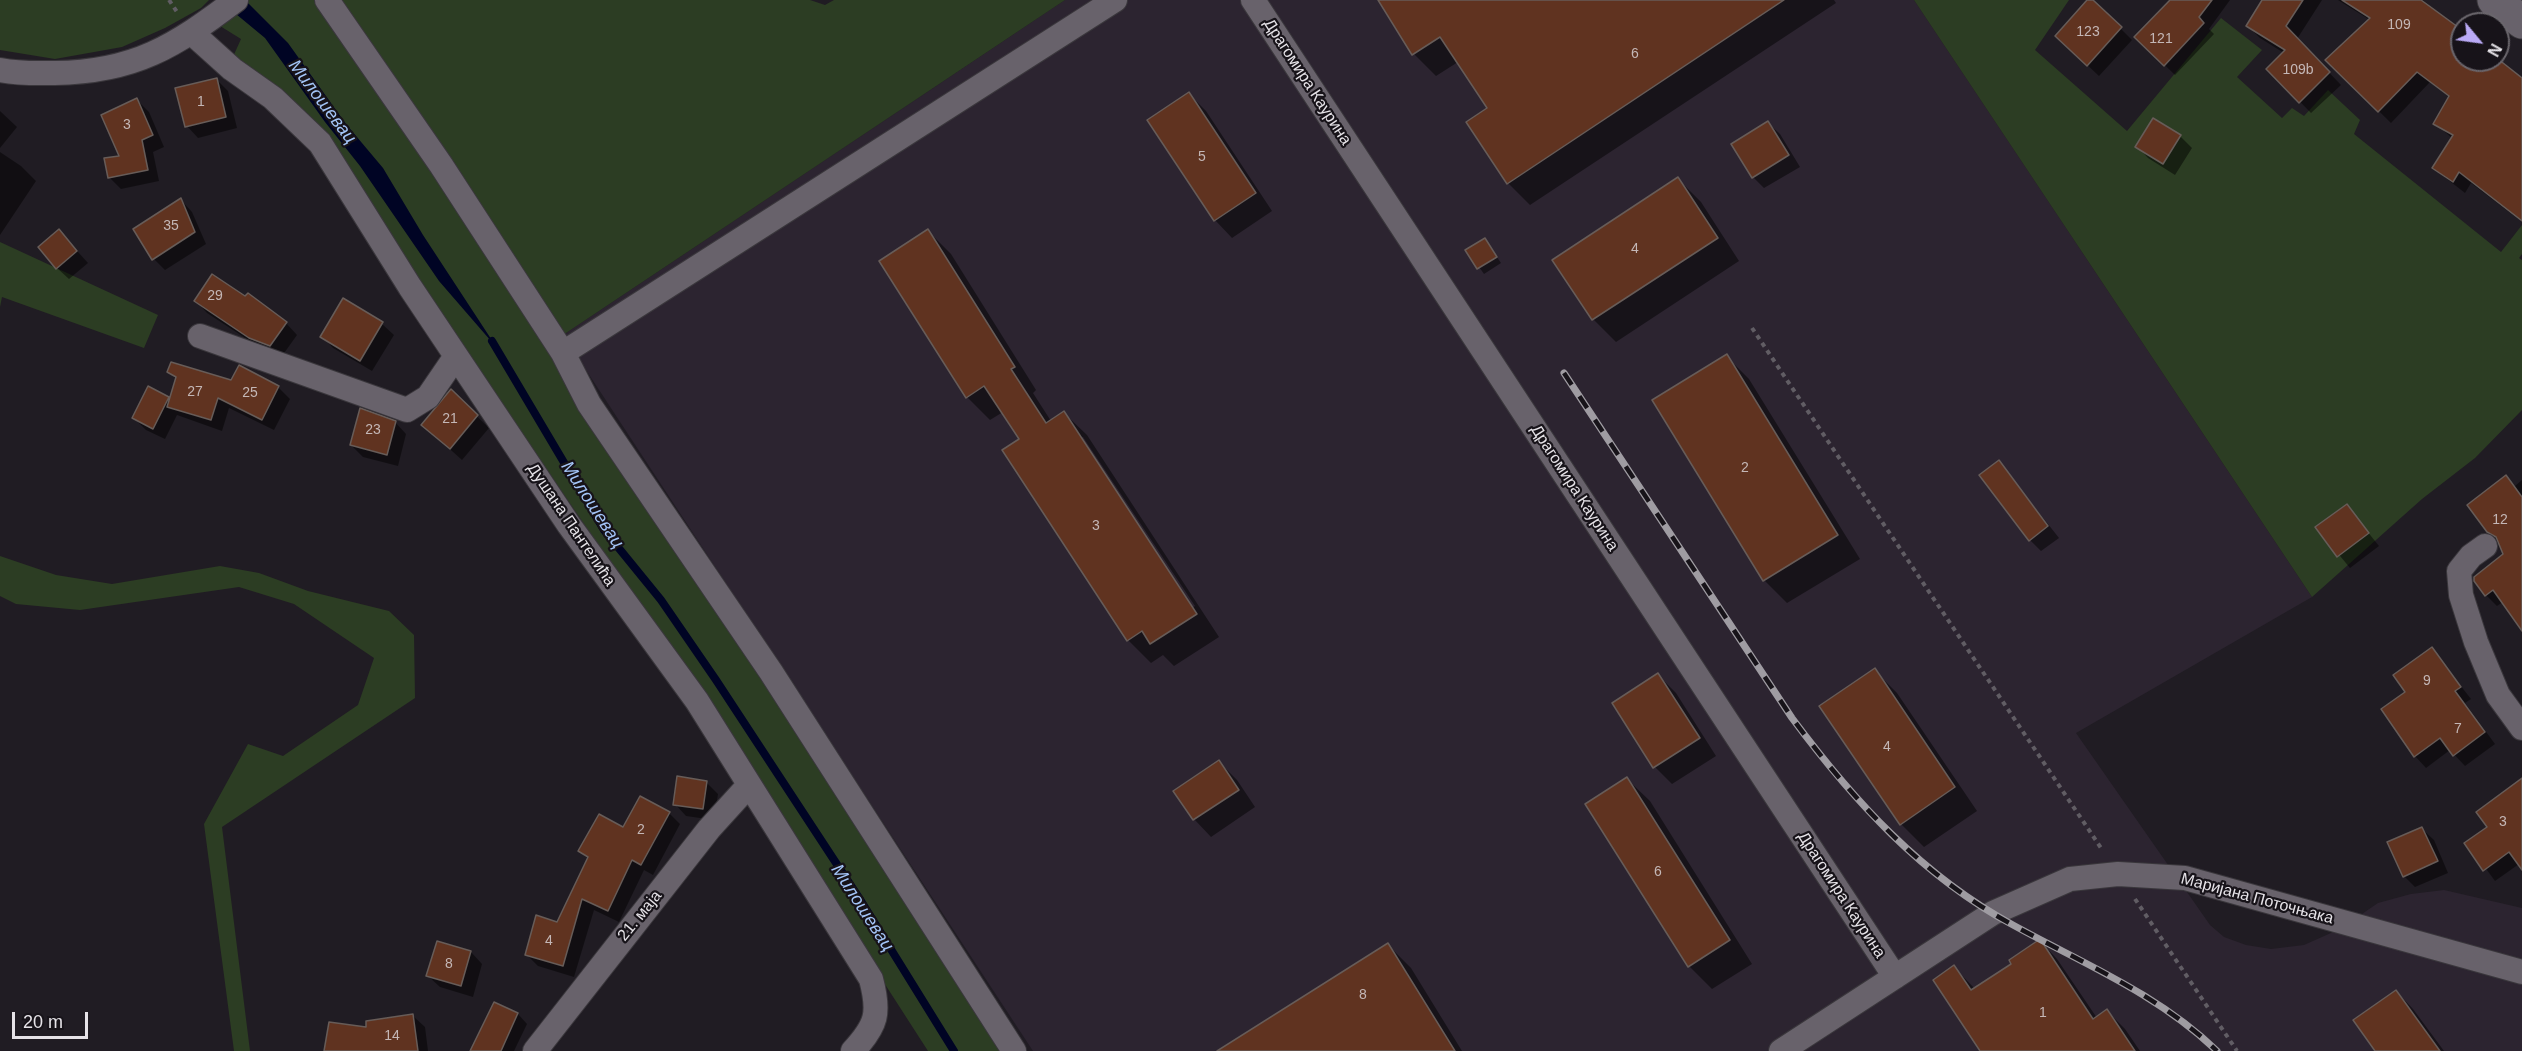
<!DOCTYPE html>
<meta charset="utf-8">
<style>
body{margin:0}
#map{position:relative;width:2522px;height:1051px;overflow:hidden;background:#201c23;font-family:Helvetica,sans-serif}
canvas{display:block}
.north{position:absolute;left:2450px;top:12px;width:60px;height:60px;box-sizing:border-box;background:#171319;border:2px solid #6a666c;border-radius:50%;rotate:119deg;font-size:16px;font-weight:700;line-height:24px;text-align:center;color:#e6e3e8}
.north::after{content:'';display:block;margin:auto;width:21px;height:27px;background:#baaaf6;clip-path:polygon(50% 0,100% 100%,50% 72%,0 100%)}
.scale{position:absolute;left:12px;top:1012px;width:76px;height:27px;box-sizing:border-box;border:3px solid #e6e3e8;border-top:0;padding-left:8px;font-size:18px;line-height:21px;white-space:nowrap;color:#e6e3e8;-webkit-text-stroke:4px #171319;paint-order:stroke}
</style>
<div id="map">
<canvas width="2522" height="1051"></canvas>
<div class="north">N</div>
<div class="scale">20 m</div>
</div>
<script>
const ctx = document.querySelector('canvas').getContext('2d');
ctx.lineJoin = 'round';
function fill(path, color) { ctx.fillStyle = color; ctx.fill(path, 'evenodd'); }
function stroke(path, color, width, dash) { ctx.strokeStyle = color; ctx.lineWidth = width; ctx.lineCap = dash ? 'butt' : 'round'; ctx.setLineDash(dash || []); ctx.stroke(path); }
function drawText(font, color, halo, rows, align = 'center') {
  ctx.font = font + ' Helvetica,sans-serif'; ctx.lineWidth = 4.5; ctx.setLineDash([]); ctx.textBaseline = 'middle'; ctx.strokeStyle = halo; ctx.fillStyle = color; for (const [text, x, y, turn = 0] of rows) {
    ctx.save(); ctx.translate(x, y); ctx.rotate((+turn || 0) * Math.PI / 180); ctx.textAlign = isNaN(turn) ? turn : align; if (halo) ctx.strokeText(text, 0, 0); ctx.fillText(text, 0, 0); ctx.restore();
  }
}
const built = new Path2D(`
 M 1065,0 L 1914,0 L 2312,597 L 2076,733 L 2210,925 L 2224,937 L 2246,945 L 2271,949 L 2304,945 L 2340,929 L 2378,903 L 2411,894 L 2444,890 L 2522,908 L 2522,1051 L 1033,1051 L 563,335 Z`);
const green = new Path2D(`
 M 0,0 L 209,0 L 201,8 L 165,28 L 122,47 L 55,59 L 0,50 Z
 M 238,0 L 316,0 L 437,168 L 1008,1051 L 928,1051 L 656,629 L 376,220 L 232,59 L 241,39 L 212,21 Z
 M 339,0 L 810,0 L 825,5 L 834,0 L 1065,0 L 563,335 Z
 M 1914,0 L 2069,0 L 2035,50 L 2127,131 L 2221,18 L 2262,50 L 2237,77 L 2282,118 L 2292,108 L 2304,116 L 2328,90 L 2360,120 L 2354,134 L 2501,252 L 2522,225 L 2522,254 L 2519,258 L 2522,260 L 2522,410 L 2475,458 L 2422,499 L 2312,597 Z
 M 0,242 L 158,315 L 144,348 L 2,297 L 0,307 Z
 M 0,556 L 56,575 L 112,584 L 220,566 L 259,573 L 308,591 L 389,611 L 414,635 L 415,698 L 222,827 L 250,1051 L 234,1051 L 204,824 L 248,744 L 283,756 L 358,705 L 374,658 L 294,604 L 239,587 L 80,610 L 16,604 L 0,596 Z`);
const water = new Path2D(`
 M 245,0 L 288,43 L 346,124 L 383,168 L 423,235 L 497,348 L 439,281 L 360,166 L 325,122 L 265,38 L 236,14 Z`);
const shadow = new Path2D(`
 M 1380,0 L 1834,0 L 1836,3 L 1530,205 L 1508,183 L 1489,109 L 1458,62 L 1436,76 L 1414,54 Z
 M 2085,0 L 2092,0 L 2132,40 L 2099,76 L 2068,47 L 2088,2 Z
 M 2176,0 L 2230,0 L 2209,29 L 2214,34 L 2175,75 L 2136,37 Z
 M 2265,0 L 2322,0 L 2297,39 L 2341,85 L 2311,113 L 2268,69 L 2284,53 L 2260,38 L 2248,26 Z
 M 2338,0 L 2423,0 L 2462,32 L 2462,60 L 2522,79 L 2522,222 L 2471,183 L 2465,193 L 2433,168 L 2453,139 L 2435,123 L 2450,97 L 2430,82 L 2391,123 L 2327,60 L 2370,20 Z
 M 217,80 L 228,91 L 237,128 L 198,138 L 187,126 Z
 M 1189,94 L 1206,111 L 1272,211 L 1232,238 L 1215,220 Z
 M 137,100 L 149,112 L 164,147 L 153,152 L 159,181 L 121,189 L 109,177 L 121,157 Z
 M 0,111 L 17,127 L 0,148 Z
 M 2153,120 L 2180,136 L 2192,148 L 2175,175 L 2148,158 L 2137,146 Z
 M 1768,123 L 1780,134 L 1800,167 L 1764,188 L 1753,177 Z
 M 0,152 L 21,166 L 36,181 L 0,235 Z
 M 1678,179 L 1701,202 L 1739,261 L 1616,342 L 1593,319 L 1554,260 Z
 M 181,200 L 192,212 L 206,244 L 165,270 L 154,259 Z
 M 59,231 L 88,263 L 69,279 L 57,268 Z
 M 928,231 L 951,254 L 1036,390 L 1033,393 L 1051,421 L 1064,413 L 1087,435 L 1219,637 L 1174,666 L 1163,655 L 1151,663 L 1128,640 L 1021,439 L 1003,412 L 990,420 L 967,397 ZM 1080,437 L 1083,437 L 1195,606 L 1192,608 Z
 M 1485,240 L 1501,263 L 1484,274 L 1468,251 Z
 M 343,300 L 382,324 L 394,335 L 372,371 L 333,348 L 322,336 Z
 M 196,301 L 286,323 L 297,335 L 282,356 L 262,349 L 207,313 Z
 M 1726,356 L 1749,379 L 1860,559 L 1787,603 L 1764,580 L 1654,400 Z
 M 239,367 L 278,387 L 290,399 L 274,430 L 229,408 L 222,431 L 177,415 L 165,439 L 146,430 L 134,418 L 168,398 L 170,401 L 177,380 L 169,372 L 232,382 Z
 M 451,391 L 489,428 L 462,460 L 423,425 Z
 M 395,422 L 406,434 L 398,466 L 363,457 L 351,445 Z
 M 1999,462 L 2059,538 L 2041,551 L 2030,540 Z
 M 2506,477 L 2515,486 L 2522,480 L 2522,628 L 2503,602 L 2497,606 L 2486,595 L 2505,555 L 2500,544 L 2488,531 Z
 M 2347,506 L 2379,546 L 2350,568 L 2317,528 Z
 M 2432,649 L 2471,699 L 2465,703 L 2495,744 L 2465,766 L 2450,750 L 2426,768 L 2415,756 L 2407,692 Z
 M 1874,670 L 1897,693 L 1977,811 L 1924,847 L 1901,824 Z
 M 1658,675 L 1676,693 L 1716,756 L 1672,784 L 1655,767 Z
 M 1219,762 L 1237,780 L 1255,807 L 1211,837 L 1194,819 L 1175,791 Z
 M 1627,779 L 1650,801 L 1752,964 L 1712,989 L 1689,966 L 1587,804 Z
 M 706,782 L 718,794 L 714,820 L 686,816 L 675,804 Z
 M 2522,783 L 2522,867 L 2519,864 L 2495,881 L 2467,843 L 2489,827 Z
 M 669,813 L 680,824 L 653,875 L 644,870 L 619,922 L 594,910 L 574,977 L 538,966 L 526,954 L 558,923 L 588,859 L 580,851 L 624,829 Z
 M 2422,829 L 2434,840 L 2448,873 L 2415,887 L 2404,876 Z
 M 2040,941 L 2057,959 L 2097,1018 L 2107,1011 L 2125,1029 L 2140,1051 L 1985,1051 L 1954,967 L 1975,989 L 2013,964 Z
 M 438,943 L 471,952 L 482,964 L 473,997 L 440,987 L 428,976 Z
 M 1388,945 L 1411,968 L 1462,1051 L 1227,1051 Z
 M 2396,991 L 2413,1009 L 2444,1051 L 2377,1051 Z
 M 495,1004 L 518,1014 L 527,1024 L 514,1051 L 472,1051 Z
 M 413,1016 L 425,1027 L 428,1051 L 326,1051 L 368,1029 Z`);
const stream = new Path2D(`
 M 492,341 L 604,530 L 661,600 L 716,680 L 861,901 L 954,1051`);
const building = new Path2D(`
 M 1378,0 L 1784,0 L 1507,184 L 1466,122 L 1487,108 L 1440,37 L 1412,55 Z
 M 2087,0 L 2093,0 L 2122,27 L 2087,66 L 2055,36 Z
 M 2170,0 L 2212,0 L 2199,17 L 2204,23 L 2164,66 L 2134,37 Z
 M 2262,0 L 2303,0 L 2286,26 L 2330,72 L 2299,103 L 2266,69 L 2285,50 L 2246,26 Z
 M 2342,0 L 2421,0 L 2462,30 L 2462,60 L 2498,59 L 2522,78 L 2522,221 L 2459,172 L 2453,182 L 2432,168 L 2453,135 L 2433,124 L 2449,96 L 2417,72 L 2378,112 L 2325,60 L 2370,18 Z
 M 217,78 L 226,117 L 185,127 L 175,88 Z
 M 1189,92 L 1256,193 L 1214,221 L 1147,120 Z
 M 137,98 L 153,135 L 142,140 L 148,170 L 108,178 L 104,158 L 119,156 L 101,115 Z
 M 2153,118 L 2181,135 L 2163,164 L 2135,147 Z
 M 1768,121 L 1789,155 L 1752,178 L 1731,144 Z
 M 1678,177 L 1718,238 L 1592,320 L 1552,260 Z
 M 181,198 L 195,232 L 152,260 L 133,229 Z
 M 59,229 L 77,251 L 56,269 L 38,247 Z
 M 928,229 L 1015,367 L 1011,369 L 1046,423 L 1064,411 L 1197,614 L 1150,644 L 1142,631 L 1127,641 L 1002,450 L 1019,439 L 984,386 L 966,398 L 879,261 Z
 M 1485,238 L 1497,257 L 1477,269 L 1465,250 Z
 M 212,274 L 245,296 L 248,293 L 287,322 L 270,346 L 249,338 L 194,301 Z
 M 343,298 L 383,322 L 360,361 L 320,337 Z
 M 1727,354 L 1838,535 L 1763,581 L 1652,400 Z
 M 171,362 L 231,380 L 239,365 L 279,386 L 262,420 L 218,398 L 211,420 L 167,407 L 176,377 L 167,372 Z
 M 148,386 L 169,397 L 153,429 L 132,418 Z
 M 451,389 L 478,415 L 450,449 L 421,425 Z
 M 360,408 L 396,421 L 387,455 L 350,445 Z
 M 1999,460 L 2048,526 L 2029,541 L 1979,475 Z
 M 2506,475 L 2522,497 L 2522,631 L 2493,590 L 2485,596 L 2474,581 L 2474,577 L 2503,554 L 2496,537 L 2487,532 L 2467,505 Z
 M 2347,504 L 2369,533 L 2337,557 L 2315,527 Z
 M 2432,647 L 2461,687 L 2455,691 L 2485,732 L 2453,756 L 2440,738 L 2414,757 L 2381,709 L 2405,692 L 2393,675 Z
 M 1875,668 L 1955,787 L 1900,825 L 1819,706 Z
 M 1658,673 L 1700,738 L 1653,768 L 1612,703 Z
 M 1219,760 L 1239,790 L 1193,820 L 1173,791 Z
 M 677,776 L 707,781 L 703,809 L 673,805 Z
 M 1627,777 L 1730,940 L 1688,967 L 1585,804 Z
 M 2522,778 L 2522,870 L 2509,852 L 2483,871 L 2464,843 L 2487,827 L 2476,812 Z
 M 640,796 L 670,812 L 641,865 L 632,860 L 608,911 L 582,899 L 563,966 L 525,955 L 536,915 L 557,922 L 588,857 L 578,851 L 599,814 L 623,827 Z
 M 2422,827 L 2438,861 L 2403,877 L 2387,842 Z
 M 2040,939 L 2093,1019 L 2107,1009 L 2135,1051 L 1980,1051 L 1933,980 L 1954,965 L 1971,990 L 2011,964 L 2009,960 Z
 M 437,941 L 471,951 L 461,986 L 426,976 Z
 M 1388,943 L 1455,1051 L 1217,1051 Z
 M 2396,990 L 2440,1051 L 2375,1051 L 2353,1020 Z
 M 494,1002 L 518,1013 L 501,1051 L 470,1051 Z
 M 413,1014 L 418,1051 L 324,1051 L 329,1022 L 366,1027 L 366,1021 Z`);
const path = new Path2D(`
 M 169,0 L 177,12
 M 1752,328 L 2103,851
 M 2135,899 L 2237,1051`);
const street = new Path2D(`
 M 327,0 L 441,165 L 563,353 L 589,404 L 771,672 L 1014,1051
 M 1253,0 L 1895,977
 M 192,33 L 232,69 L 273,98 L 320,143 L 410,287 L 569,525 L 697,701 L 871,979 C 880,1013 877,1025 853,1051
 M 0,70 C 19,74 36,73 55,73 C 135,72 175,46 236,0
 M 200,336 L 407,410 L 428,397 L 456,356
 M 563,353 L 1115,0
 M 2485,546 L 2471,556 L 2459,571 L 2461,595 L 2476,642 L 2498,695 L 2522,728
 M 535,1051 L 709,829 L 749,785
 M 1781,1051 L 1993,913 L 2070,879 L 2118,874 L 2185,878 L 2522,972`);
const secondary = new Path2D(`
 M 2494,0 L 2522,22`);
const rail = new Path2D(`
 M 1564,373 L 1792,718 C 1853,800 1922,876 2013,925 C 2084,964 2158,994 2217,1051`);
const numberNames = [
 ["109",2399,25],
 ["123",2088,32],
 ["121",2161,39],
 ["6",1635,54],
 ["109b",2298,70],
 ["1",201,102],
 ["3",127,125],
 ["5",1202,157],
 ["35",171,226],
 ["4",1635,249],
 ["29",215,296],
 ["27",195,392],
 ["25",250,393],
 ["21",450,419],
 ["23",373,430],
 ["2",1745,468],
 ["12",2500,520],
 ["3",1096,526],
 ["9",2427,681],
 ["7",2458,729],
 ["4",1887,747],
 ["3",2503,822],
 ["2",641,830],
 ["6",1658,872],
 ["4",549,941],
 ["8",449,964],
 ["8",1363,995],
 ["1",2043,1013],
 ["14",392,1036]
];
const streetNames = [
 ["Драгомира Каурина",1307,82,57],
 ["Драгомира Каурина",1574,488,57],
 ["Душана Пантелића",571,525,56],
 ["Драгомира Каурина",1841,895,57],
 ["Маријана Поточњака",2257,899,15],
 ["21. маја",640,916,-51]
];
const waterNames = [
 ["Милошевац",322,102,53],
 ["Милошевац",592,505,57],
 ["Милошевац",862,908,57]
];
fill(built, '#2c2430');
fill(green, '#2c3d23');
fill(water, '#000424');
fill(shadow, '#0007');
stroke(stream, '#000424', 8);
fill(building, '#603320');
stroke(building, '#675c58', 1.5);
stroke(street, '#3a373c', 26);
stroke(secondary, '#3a373c', 35);
stroke(path, '#615d64', 4, [4.5, 4.5]);
stroke(street, '#68626b', 24);
stroke(secondary, '#68626b', 33);
stroke(rail, '#9f9ca2', 7);
stroke(rail, '#171319', 4.5, [14]);
drawText('14px', '#c4b7b6', null, numberNames);
drawText('16px', '#e6e3e8', '#171319', streetNames);
drawText('italic 18px', '#a3c4f7', '#171319', waterNames);
</script>
